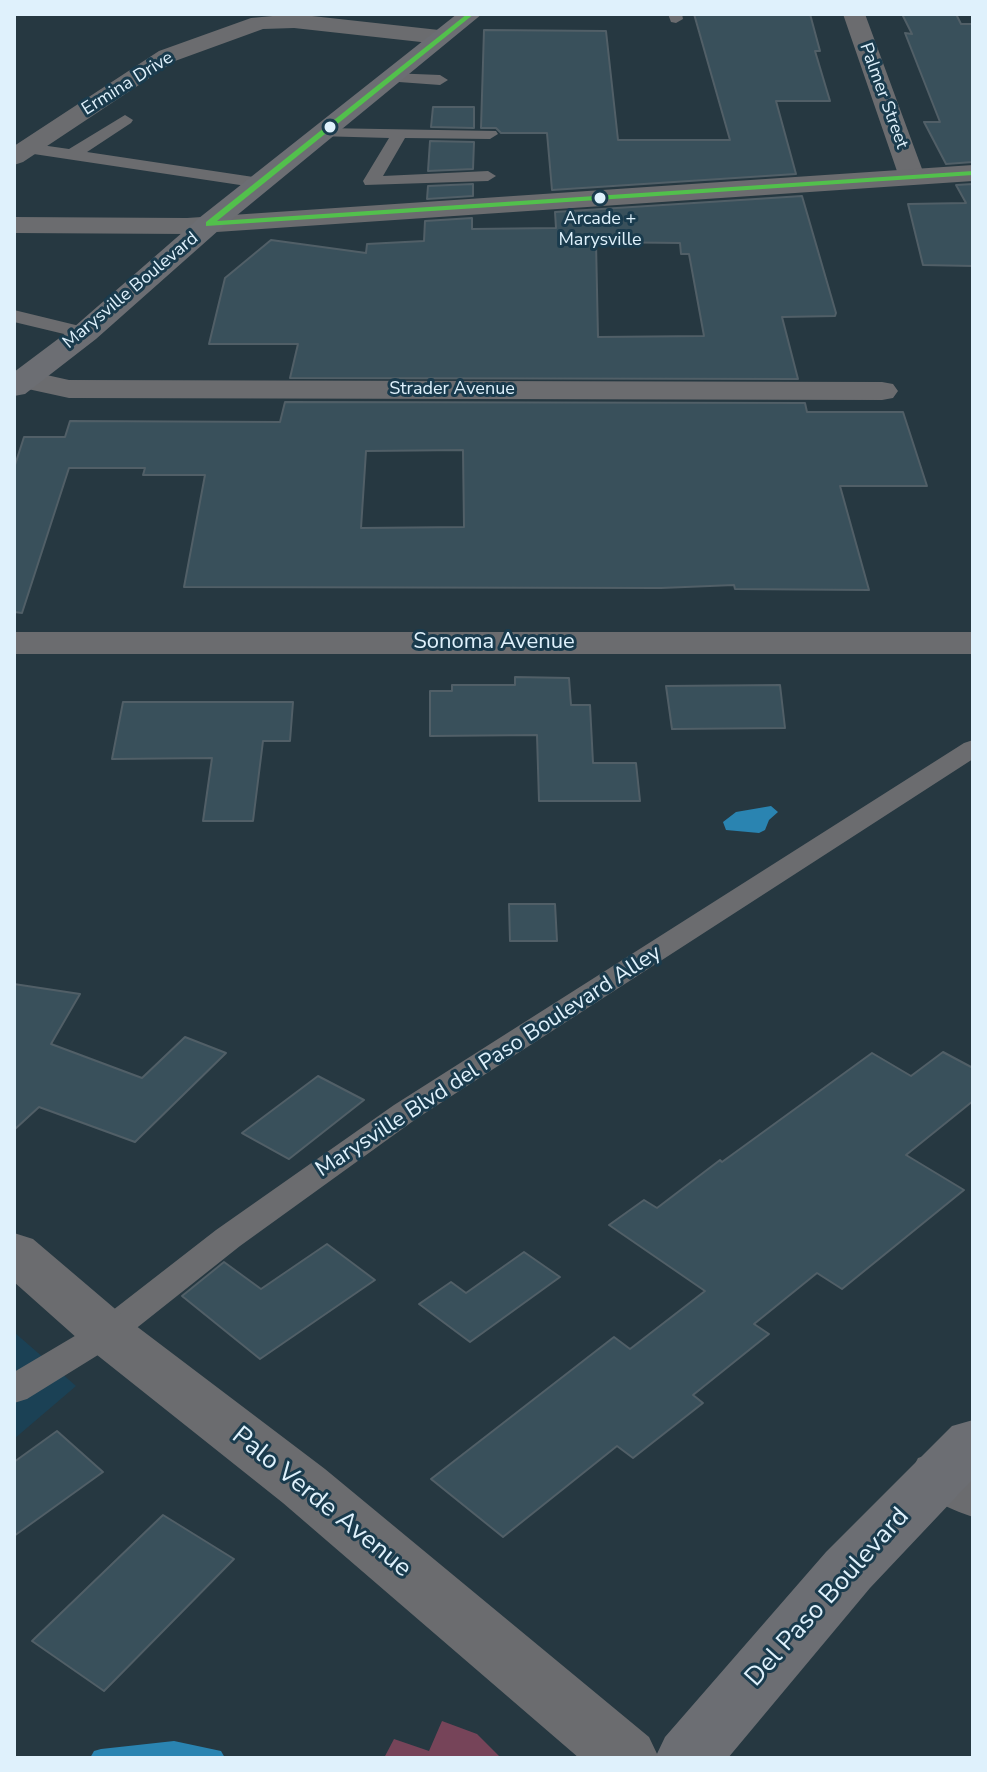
<!DOCTYPE html>
<style>
body{margin:0}
#map{position:relative;width:987px;height:1772px;overflow:hidden;background:#263841;font-family:"Nunito Sans",sans-serif}
canvas{display:block}
.frame{position:absolute;inset:0;border:16px solid #dff1fc;pointer-events:none}
</style>
<div id="map">
<canvas width="987" height="1772"></canvas>
<div class="frame"></div>
</div>
<script>
const ctx = document.querySelector('canvas').getContext('2d');
ctx.lineJoin = 'round';
function fill(path, color) { ctx.fillStyle = color; ctx.fill(path, 'evenodd'); }
function stroke(path, color, width, dash) { ctx.strokeStyle = color; ctx.lineWidth = width; ctx.lineCap = dash ? 'butt' : 'round'; ctx.setLineDash(dash || []); ctx.stroke(path); }
function drawText(font, color, halo, rows, align = 'center') {
  ctx.font = font + ' "Nunito Sans",sans-serif'; ctx.lineWidth = 6; ctx.setLineDash([]); ctx.textBaseline = 'middle'; ctx.strokeStyle = halo; ctx.fillStyle = color; for (const [text, x, y, turn = 0] of rows) {
    ctx.save(); ctx.translate(x, y); ctx.rotate((+turn || 0) * Math.PI / 180); ctx.textAlign = isNaN(turn) ? turn : align; if (halo) ctx.strokeText(text, 0, 0); ctx.fillText(text, 0, 0); ctx.restore();
  }
}
const built = new Path2D(`
 M 14,1332 L 76,1386 L 14,1439 Z`);
const green = new Path2D(`
 M 442,1721 L 477,1734 L 501,1758 L 384,1758 L 394,1739 L 429,1751 Z`);
const water = new Path2D(`
 M 771,806 L 778,812 L 769,820 L 765,830 L 759,833 L 726,830 L 723,822 L 736,812 Z`);
const stream = new Path2D(`
 M 174,1741 L 221,1751 L 225,1758 L 90,1758 L 94,1751 L 101,1749 Z`);
const building = new Path2D(`
 M 694,14 L 810,14 L 820,51 L 815,51 L 830,101 L 776,101 L 796,174 L 552,190 L 547,133 L 501,133 L 496,128 L 481,128 L 484,30 L 606,31 L 618,140 L 730,140 Z
 M 902,14 L 956,14 L 961,24 L 973,24 L 973,162 L 946,164 L 924,122 L 940,122 L 905,33 L 912,34 Z
 M 433,107 L 474,107 L 474,128 L 431,127 Z
 M 430,141 L 474,142 L 473,169 L 428,171 Z
 M 473,184 L 473,196 L 427,199 L 428,186 Z
 M 973,184 L 973,266 L 923,265 L 908,204 L 966,203 L 956,185 Z
 M 802,196 L 836,313 L 835,316 L 782,317 L 798,379 L 290,378 L 298,344 L 209,344 L 225,278 L 271,240 L 366,253 L 367,244 L 424,241 L 425,221 L 472,218 L 472,229 L 556,228 L 555,212 ZM 596,242 L 680,243 L 681,254 L 689,254 L 704,336 L 598,337 Z
 M 285,402 L 805,403 L 807,412 L 903,412 L 927,486 L 840,486 L 869,590 L 735,589 L 734,585 L 661,588 L 184,587 L 205,475 L 143,475 L 145,468 L 69,468 L 22,613 L 14,612 L 14,468 L 24,437 L 65,437 L 70,421 L 280,422 ZM 463,450 L 464,527 L 361,528 L 366,451 Z
 M 515,677 L 569,678 L 571,705 L 590,705 L 593,763 L 636,763 L 640,801 L 539,801 L 537,735 L 430,736 L 430,691 L 452,691 L 452,685 L 515,685 Z
 M 780,685 L 785,728 L 672,729 L 666,686 Z
 M 123,702 L 293,702 L 290,741 L 263,741 L 253,821 L 203,821 L 212,758 L 112,759 Z
 M 509,904 L 555,904 L 557,941 L 510,941 Z
 M 14,984 L 80,994 L 51,1044 L 142,1078 L 185,1037 L 226,1053 L 135,1142 L 39,1107 L 14,1130 Z
 M 943,1052 L 973,1068 L 973,1101 L 906,1155 L 964,1190 L 842,1289 L 817,1273 L 754,1324 L 769,1334 L 693,1395 L 703,1403 L 633,1458 L 617,1446 L 503,1537 L 431,1479 L 614,1337 L 630,1349 L 705,1291 L 609,1225 L 644,1200 L 657,1208 L 720,1160 L 722,1162 L 872,1053 L 911,1076 Z
 M 318,1076 L 364,1100 L 289,1159 L 242,1133 Z
 M 327,1244 L 375,1280 L 260,1359 L 182,1296 L 224,1262 L 261,1289 Z
 M 524,1252 L 560,1277 L 470,1342 L 419,1304 L 451,1282 L 466,1293 Z
 M 57,1431 L 103,1472 L 14,1536 L 14,1462 Z
 M 163,1515 L 234,1559 L 104,1691 L 32,1641 Z`);
const service = new Path2D(`
 M 668,14 L 682,14 L 683,19 L 676,23 L 671,22 Z
 M 390,73 L 440,75 L 448,80 L 440,85 L 385,81 L 385,75 Z
 M 125,115 L 133,120 L 131,123 L 87,152 L 260,178 L 268,183 L 260,188 L 27,153 L 19,148 L 27,143 L 69,149 Z
 M 323,128 L 496,131 L 498,134 L 490,139 L 405,138 L 383,176 L 488,171 L 496,176 L 488,181 L 365,185 L 363,181 L 389,138 L 317,136 L 315,133 Z
 M 14,310 L 92,329 L 95,333 L 85,339 L 14,322 Z
 M 973,740 L 973,759 L 416,1119 L 240,1246 L 119,1342 L 27,1399 L 14,1403 L 14,1372 L 95,1324 L 216,1230 L 394,1105 L 964,743 Z`);
const minor = new Path2D(`
 M 294,14 L 439,30 L 447,32 L 450,37 L 447,42 L 439,44 L 294,28 L 263,29 L 175,61 L 23,162 L 14,165 L 14,146 L 159,51 L 251,18 Z
 M 843,14 L 865,14 L 925,177 L 921,183 L 903,183 L 899,177 Z
 M 24,370 L 69,380 L 882,382 L 893,384 L 898,391 L 893,398 L 882,400 L 69,398 L 14,386 L 14,372 Z
 M 14,632 L 973,632 L 973,654 L 14,654 Z
 M 14,1233 L 33,1239 L 127,1319 L 325,1469 L 649,1737 L 659,1758 L 579,1758 L 283,1503 L 87,1347 L 14,1282 Z
 M 939,1451 L 973,1465 L 973,1517 C 947,1508 922,1498 910,1474 L 918,1458 Z`);
const tertiary = new Path2D(`
 M 973,165 L 973,181 L 187,234 L 14,233 L 14,217 L 187,218 Z`);
const secondary = new Path2D(`
 M 457,14 L 482,14 L 219,230 L 96,339 L 25,394 L 14,396 L 14,372 L 74,327 L 199,218 Z
 M 973,1420 L 973,1479 L 870,1588 L 728,1758 L 655,1758 L 665,1737 L 826,1552 L 952,1426 Z`);
const bus1 = new Path2D(`
 M 467,14 L 474,14 L 217,221 L 973,171 L 973,175 L 206,226 L 206,222 Z`);
const markers = [
 [330,127,7,"#dff1fc"],
 [600,198,7,"#dff1fc"]
];
const farStreetnames = [
 ["Ermina Drive",128,84,-32],
 ["Palmer Street",883,96,70],
 ["Marysville Boulevard",131,291,-40],
 ["Strader Avenue",452,390]
];
const farBusnames = [
 ["Arcade +",600,220],
 ["Marysville",600,241]
];
const streetNames = [
 ["Sonoma Avenue",494,643],
 ["Marysville Blvd del Paso Boulevard Alley",489,1062,-33]
];
const nearStreetnames = [
 ["Palo Verde Avenue",321,1503,39],
 ["Del Paso Boulevard",828,1598,-48]
];
fill(built, '#1b4155');
fill(green, '#764459');
fill(water, '#2a84b1');
fill(stream, '#2a84b1');
fill(building, '#39505b');
stroke(building, '#515f67', 2);
fill(service, '#6b6c6f');
fill(minor, '#6b6c6f');
fill(tertiary, '#6b6c6f');
fill(secondary, '#6c6e73');
fill(bus1, '#52c04c');
for (const [x, y, r, color] of markers) { const dot = new Path2D(); dot.arc(x, y, r, 0, 2 * Math.PI); ctx.fillStyle = color; ctx.fill(dot); stroke(dot, '#1a3b4d', 3); }
drawText('18px', '#dff1fc', '#1a3b4d', farStreetnames);
drawText('18px', '#dff1fc', '#1a3b4d', farBusnames);
drawText('22px', '#dff1fc', '#1a3b4d', streetNames);
drawText('26px', '#dff1fc', '#1a3b4d', nearStreetnames);
</script>
